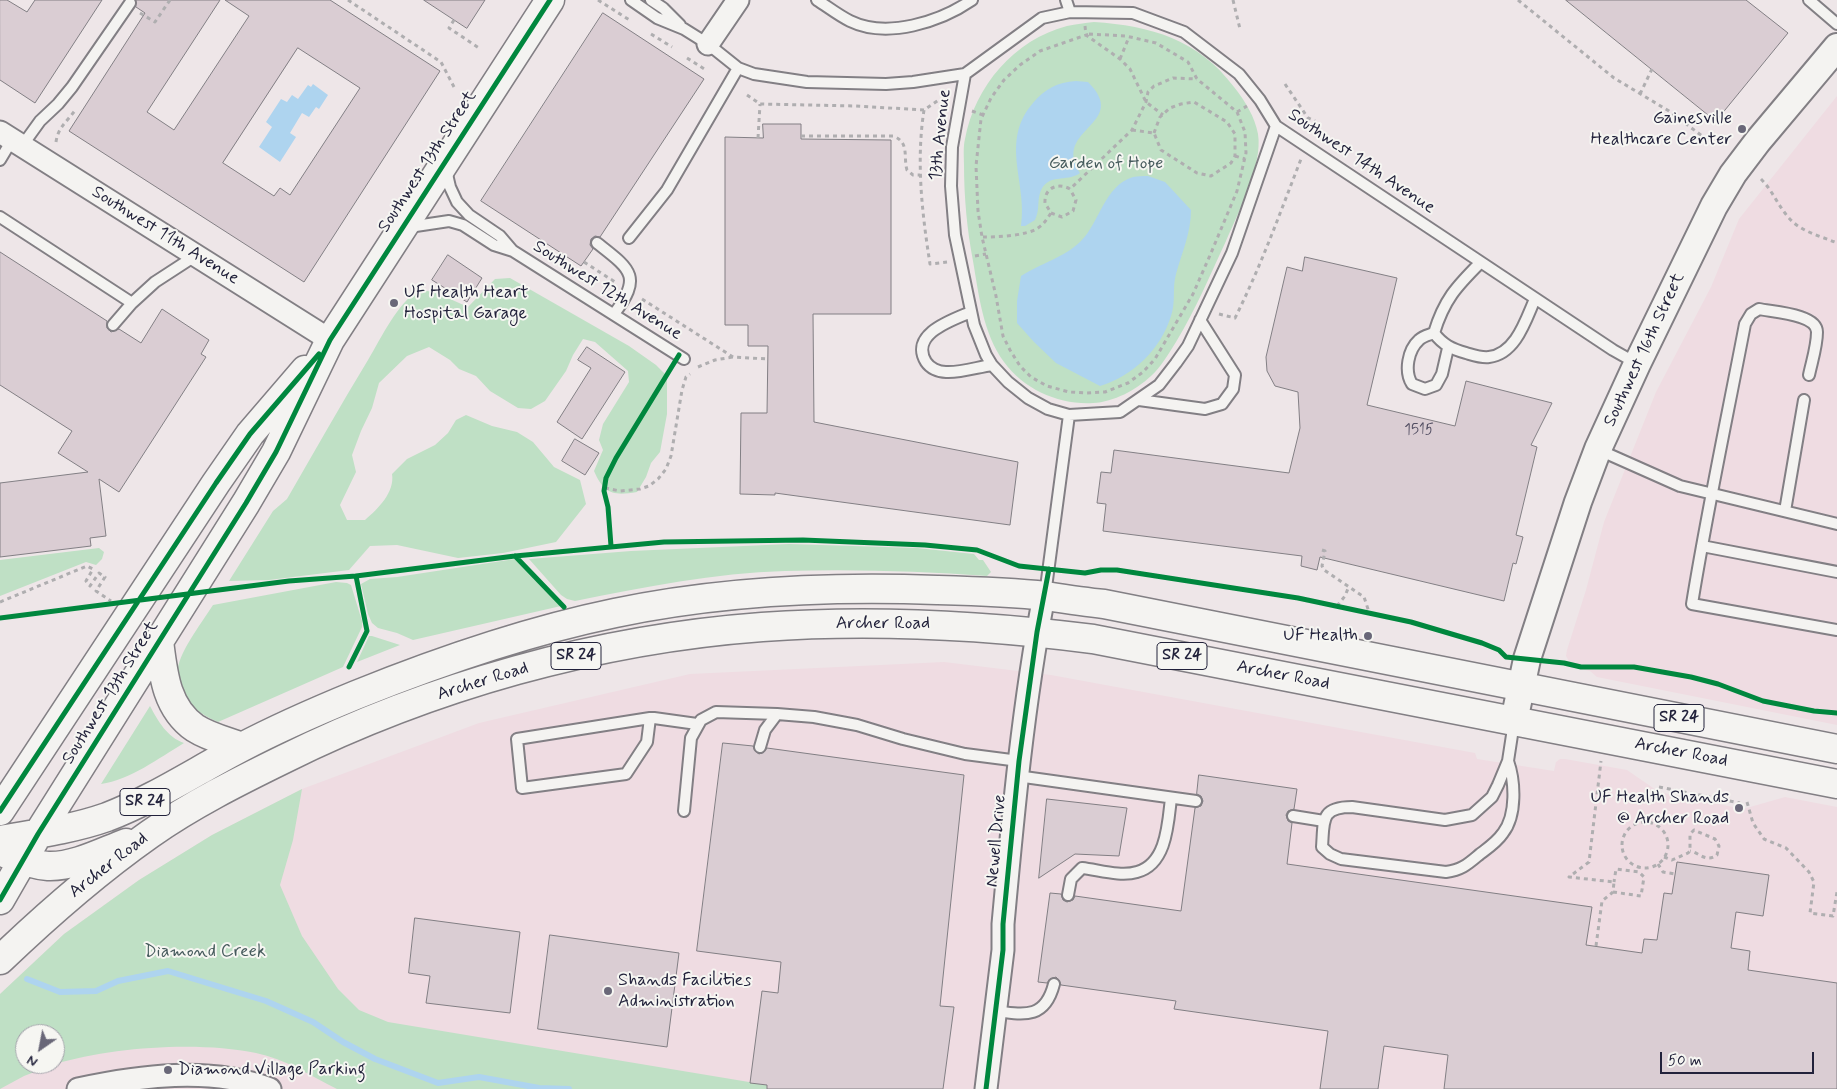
<!DOCTYPE html>
<style>
body{margin:0}
#map{position:relative;width:1837px;height:1089px;overflow:hidden;background:#eee6e8;font-family:Mynerve,sans-serif}
canvas{display:block}
.north{position:absolute;left:15px;top:1024px;width:50px;height:50px;box-sizing:border-box;background:#f6f6f2;border:1px solid #a1a1a9;border-radius:50%;rotate:213deg;font-size:14px;font-weight:700;line-height:20px;text-align:center;color:#22223b}
.north::after{content:'';display:block;margin:auto;width:18px;height:22px;background:#696778;clip-path:polygon(50% 0,100% 100%,50% 72%,0 100%)}
.scale{position:absolute;left:1660px;top:1052px;width:154px;height:22px;box-sizing:border-box;border:2px solid #22223b;border-top:0;padding-left:6px;font-size:15px;line-height:18px;white-space:nowrap;color:#22223b;-webkit-text-stroke:4px #f6f6f2;paint-order:stroke}
</style>
<div id="map">
<canvas width="1837" height="1089"></canvas>
<div class="north">N</div>
<div class="scale">50 m</div>
</div>
<script>
const ctx = document.querySelector('canvas').getContext('2d');
ctx.lineJoin = 'round';
function fill(path, color) { ctx.fillStyle = color; ctx.fill(path, 'evenodd'); }
function stroke(path, color, width, dash) { ctx.strokeStyle = color; ctx.lineWidth = width; ctx.lineCap = dash ? 'butt' : 'round'; ctx.setLineDash(dash || []); ctx.stroke(path); }
function drawText(font, color, halo, rows, align = 'center') {
  ctx.font = font + ' Mynerve,sans-serif'; ctx.lineWidth = 4; ctx.setLineDash([]); ctx.textBaseline = 'middle'; ctx.strokeStyle = halo; ctx.fillStyle = color; for (const [text, x, y, turn = 0] of rows) {
    ctx.save(); ctx.translate(x, y); ctx.rotate((+turn || 0) * Math.PI / 180); ctx.textAlign = isNaN(turn) ? turn : align; if (halo) ctx.strokeText(text, 0, 0); ctx.fillText(text, 0, 0); ctx.restore();
  }
}
const built = new Path2D(`
 M 1837,96 L 1837,725 L 1597,677 L 1590,671 L 1580,669 L 1570,663 L 1566,656 L 1567,650 L 1586,590 L 1604,522 L 1656,392 L 1711,287 L 1739,219 Z
 M 944,662 L 1051,675 L 1475,753 L 1477,759 L 1554,771 L 1556,762 L 1560,759 L 1565,759 L 1627,770 L 1659,792 L 1743,809 L 1785,797 L 1837,807 L 1837,1089 L 0,1089 L 0,994 L 64,934 L 139,880 L 212,835 L 302,789 L 479,723 L 690,674 ZM 25,1034 L 55,1034 L 55,1064 L 25,1064 Z`);
const green = new Path2D(`
 M 1094,22 C 1151,26 1198,39 1234,87 C 1245,101 1255,117 1258,134 C 1263,165 1238,213 1226,241 C 1210,275 1196,309 1176,342 C 1169,353 1161,367 1151,376 C 1136,390 1114,402 1093,403 C 1060,405 1024,390 1004,362 C 983,333 979,296 973,261 C 967,230 964,197 964,165 C 964,157 963,147 965,139 C 975,86 1014,40 1067,26 C 1076,24 1085,23 1094,22 Z
 M 510,278 L 629,346 L 656,365 L 667,376 L 667,414 L 660,452 L 651,463 L 646,477 L 637,492 C 613,496 604,494 594,471 L 603,450 L 599,440 L 603,424 L 629,382 L 628,371 L 595,342 L 583,339 L 573,355 L 566,371 L 545,401 L 531,409 L 518,408 L 490,391 L 476,376 L 459,369 L 450,360 L 429,347 L 407,356 L 379,383 L 372,408 L 361,431 L 352,455 L 356,472 L 340,505 L 347,520 L 365,520 C 378,509 395,492 392,474 L 407,459 L 435,445 L 448,433 L 456,420 L 466,415 L 492,426 L 517,432 L 533,442 L 554,467 L 580,480 L 586,504 L 556,542 L 503,553 L 458,558 L 397,545 L 370,546 L 349,570 L 269,580 L 229,581 L 273,511 L 287,499 C 314,452 340,406 368,360 C 383,335 396,305 420,289 L 439,294 L 468,307 L 495,279 Z
 M 789,544 L 917,548 L 974,554 L 979,560 L 983,560 L 991,572 L 987,576 C 920,571 853,569 785,571 C 715,573 644,587 575,601 L 567,599 L 561,595 L 529,559 L 631,551 Z
 M 99,548 L 104,552 L 102,559 L 96,565 L 86,562 L 0,596 L 0,560 Z
 M 515,559 L 561,606 L 413,640 L 397,633 L 378,628 L 372,623 L 368,614 L 361,584 L 370,579 L 397,577 Z
 M 336,582 L 347,583 L 351,585 L 362,621 L 362,627 L 343,667 L 218,722 C 147,690 183,651 213,605 Z
 M 369,636 L 372,636 L 400,645 L 357,662 Z
 M 150,706 C 158,721 167,737 184,743 C 159,758 130,780 101,784 Z
 M 302,789 L 293,840 L 280,885 L 302,936 L 338,989 L 359,1010 L 388,1022 L 767,1085 L 767,1089 L 337,1089 C 311,1076 285,1059 256,1053 C 198,1041 112,1047 55,1064 L 55,1034 L 25,1034 L 25,1064 L 55,1064 L 24,1076 L 0,1089 L 0,994 L 64,934 L 139,880 L 212,835 Z`);
const water = new Path2D(`
 M 1076,81 L 1088,82 C 1131,125 1051,128 1080,173 C 1067,183 1047,172 1040,193 C 1037,203 1040,209 1035,220 L 1025,226 L 1021,226 C 1028,183 999,142 1033,103 C 1045,89 1057,82 1076,81 Z
 M 313,84 L 328,95 L 319,109 L 316,107 L 309,117 L 302,113 L 290,133 L 296,137 L 280,162 L 259,147 L 272,127 L 266,122 L 281,99 L 287,102 L 292,95 L 298,99 L 308,85 L 311,87 Z
 M 1148,176 L 1165,182 L 1191,210 C 1191,233 1182,252 1176,274 C 1172,288 1176,302 1171,316 C 1161,349 1133,376 1100,386 L 1056,363 L 1034,342 L 1017,323 L 1017,301 L 1021,276 C 1041,263 1064,258 1081,241 C 1100,222 1104,186 1133,177 C 1138,176 1143,176 1148,176 Z`);
const stream = new Path2D(`
 M 27,979 L 60,992 L 96,991 L 118,981 L 168,971 L 266,1001 L 313,1022 L 343,1042 L 375,1059 L 438,1083 L 479,1077 L 539,1088 L 569,1089`);
const building = new Path2D(`
 M 0,0 L 7,0 L 27,12 L 35,0 L 102,0 L 35,103 L 0,80 Z
 M 136,0 L 220,0 L 147,112 L 174,130 L 249,16 L 225,0 L 330,0 L 440,71 L 304,282 L 69,131 L 145,13 L 136,7 ZM 298,48 L 360,88 L 290,195 L 280,188 L 274,196 L 223,163 Z
 M 424,0 L 485,0 L 467,28 Z
 M 1566,0 L 1746,0 L 1788,33 L 1716,121 Z
 M 603,13 L 704,79 L 600,237 L 595,236 L 591,239 L 590,245 L 593,249 L 581,266 L 481,201 Z
 M 763,124 L 801,124 L 801,139 L 891,140 L 891,314 L 813,314 L 814,422 L 1018,462 L 1010,525 L 775,493 L 775,495 L 740,494 L 741,413 L 767,413 L 768,346 L 748,346 L 748,325 L 725,325 L 725,137 L 763,138 Z
 M 0,252 L 107,321 L 107,328 L 111,332 L 119,329 L 141,343 L 162,309 L 209,340 L 201,354 L 206,357 L 119,492 L 99,479 L 106,536 L 90,538 L 91,546 L 0,557 L 0,483 L 88,472 L 58,453 L 72,431 L 0,385 Z
 M 448,255 L 482,278 L 467,302 L 432,280 Z
 M 1305,257 L 1397,278 L 1367,405 L 1455,426 L 1466,381 L 1552,403 L 1531,445 L 1537,447 L 1516,535 L 1523,537 L 1516,564 L 1513,563 L 1504,601 L 1320,557 L 1317,570 L 1301,566 L 1302,556 L 1103,531 L 1106,504 L 1097,503 L 1101,472 L 1111,473 L 1114,450 L 1289,473 L 1300,428 L 1298,392 L 1275,386 L 1267,371 L 1266,357 L 1287,267 L 1302,271 Z
 M 587,347 L 625,372 L 582,439 L 557,422 L 591,368 L 578,360 Z
 M 575,439 L 599,453 L 585,475 L 562,461 Z
 M 723,743 L 753,746 L 755,751 L 759,754 L 764,752 L 767,748 L 964,775 L 940,1006 L 954,1007 L 943,1089 L 767,1089 L 767,1085 L 750,1083 L 762,991 L 778,993 L 781,962 L 697,951 Z
 M 1199,775 L 1297,789 L 1294,809 L 1288,811 L 1286,815 L 1288,821 L 1292,823 L 1287,864 L 1592,907 L 1586,945 L 1642,953 L 1644,939 L 1657,940 L 1664,893 L 1672,894 L 1677,862 L 1769,875 L 1763,916 L 1736,912 L 1731,948 L 1750,951 L 1748,970 L 1837,983 L 1837,1089 L 1444,1089 L 1448,1055 L 1384,1046 L 1378,1089 L 1320,1089 L 1328,1031 L 1174,1009 L 1176,1001 L 1061,985 L 1059,980 L 1056,977 L 1050,979 L 1047,983 L 1038,982 L 1050,893 L 1061,894 L 1063,900 L 1067,902 L 1073,900 L 1075,896 L 1181,911 L 1195,808 L 1201,806 L 1203,801 L 1201,796 L 1197,794 Z
 M 1047,799 L 1127,808 L 1119,856 L 1075,854 L 1039,878 Z
 M 415,918 L 520,932 L 510,1013 L 426,1003 L 430,976 L 409,973 Z
 M 550,935 L 679,953 L 667,1047 L 538,1029 Z`);
const path = new Path2D(`
 M 348,0 L 441,62 L 454,87
 M 598,0 L 631,21
 M 1233,0 L 1240,29
 M 1518,0 L 1614,78 L 1669,111 L 1714,145
 M 140,13 L 155,22 L 170,0
 M 454,20 L 449,28 L 479,48
 M 1085,26 L 1086,35 L 1120,59 L 1130,69 L 1146,102 L 1163,115
 M 651,34 L 672,47
 M 1089,34 L 1126,36 L 1156,43 L 1188,62 L 1197,79 L 1237,112 L 1245,132 L 1246,153 L 1237,191 L 1211,253 L 1193,294 L 1155,359 L 1143,372 L 1128,383 L 1105,392 L 1086,393 L 1069,392 L 1047,386 L 1031,377 L 1020,366 L 1010,350 L 1003,336 L 996,296 L 982,237 L 978,211 L 976,166 L 981,119 L 991,98 L 1004,80 L 1020,65 L 1040,51 Z
 M 687,58 L 706,70
 M 1120,59 L 1129,37
 M 1285,84 L 1308,118 L 1315,121
 M 1640,94 L 1652,69
 M 747,95 L 760,104 L 856,106 L 924,110 L 940,99
 M 924,110 C 916,161 922,213 930,264 L 947,262
 M 972,111 L 983,115
 M 1237,112 L 1247,106
 M 1132,130 L 1154,133 L 1161,150 L 1197,173 L 1211,176 L 1231,163 L 1235,156 L 1235,134 L 1227,122 L 1194,102 L 1181,104 L 1170,108 L 1160,117 L 1154,133
 M 801,136 L 893,136 C 910,142 903,157 907,170 L 913,175 L 920,175
 M 758,138 L 760,104
 M 56,142 C 58,127 67,122 76,109
 M 1235,156 L 1245,159
 M 1761,179 C 1774,192 1780,211 1794,223 C 1806,233 1823,237 1837,243
 M 1051,213 L 1062,217 L 1073,211 L 1076,200 L 1070,189
 M 983,237 C 997,237 1026,236 1038,228 C 1044,224 1047,219 1051,213 L 1045,203 C 1044,188 1058,182 1070,189 L 1132,130 L 1146,102 L 1148,92 L 1154,86 L 1173,78 L 1197,79
 M 975,256 L 986,254
 M 584,262 L 615,282
 M 642,299 L 733,357 L 768,359
 M 1219,314 L 1235,318 C 1261,266 1280,213 1301,159
 M 698,367 L 715,360 L 733,357
 M 605,488 L 620,491 L 640,489 L 649,486 L 658,479 L 666,469 L 671,456 L 682,390 L 686,377 L 690,374
 M 1322,550 L 1325,551 L 1322,566 L 1324,570 L 1364,597 L 1369,612
 M 0,602 L 87,566 L 93,569 L 86,581 L 90,586 L 99,573 L 105,577 L 96,591 L 111,601
 M 1337,606 L 1345,596 L 1349,586
 M 1659,787 L 1740,803
 M 1747,802 L 1753,823 L 1764,839 L 1786,848 L 1809,872 L 1814,882 L 1810,913 L 1833,916 L 1837,892
 M1622 845a23 23 0 1 1 46 0a23 23 0 1 1-46 0Z
 M 1664,857 L 1672,860 L 1688,853 L 1690,851 L 1690,834 L 1694,830 L 1715,839 L 1719,846 L 1717,855 C 1706,863 1700,853 1690,851
 M 1658,864 L 1663,872 L 1675,874
 M 1613,892 L 1641,896 L 1644,877 L 1639,872 L 1616,869 L 1614,882
 M 1596,946 L 1602,901 L 1613,892 L 1614,882 L 1569,877 L 1589,862 L 1601,761`);
const service = new Path2D(`
 M 631,0 L 657,18 L 684,29 L 708,44 L 738,68 L 754,74 L 807,82 L 886,84 L 913,82 L 965,74 L 952,147 L 951,186 L 955,235 L 974,325 L 986,355 L 992,365 L 1008,382 L 1028,398 L 1048,409 L 1069,415 L 1120,412 L 1159,385 L 1176,363 L 1188,346 L 1232,253 L 1276,126
 M 651,0 L 663,8 L 680,25
 M 817,0 C 828,7 838,15 850,21 C 887,39 940,22 972,0
 M 1066,0 L 1070,12
 M 1809,0 L 1837,24
 M 965,74 L 1042,18 L 1070,12 L 1133,13 L 1184,32 L 1239,74 L 1260,100 L 1276,126 L 1613,350 L 1636,363
 M 22,146 L 40,121 L 58,104 L 72,87 L 130,3
 M 0,160 L 12,140
 M 446,170 L 450,187 L 457,202 L 469,215 L 500,236 L 512,250
 M 0,217 L 132,303
 M 409,227 L 449,221 L 463,225 L 494,245 L 513,251 L 684,359
 M 629,238 L 667,190 L 738,68
 M 597,243 C 630,269 643,276 614,314
 M 1480,263 C 1456,287 1444,300 1434,333 C 1443,345 1452,349 1466,353 C 1473,355 1481,358 1489,357 C 1516,354 1526,319 1535,299
 M 971,312 C 952,320 909,334 926,362 C 930,368 938,372 946,372 C 960,373 978,367 992,365
 M 113,325 L 132,303 L 155,282 L 195,256
 M 1434,333 C 1429,335 1423,336 1419,340 C 1408,350 1404,371 1412,384 L 1425,389 L 1436,385 L 1442,374 L 1448,348
 M 1809,375 C 1812,361 1817,346 1817,332 C 1817,314 1773,312 1759,309 L 1751,314 L 1745,324 C 1727,418 1707,511 1692,604 L 1837,630
 M 1139,400 L 1205,409 L 1222,404 L 1233,389 L 1235,375 L 1200,320
 M 1599,450 L 1680,486 L 1837,524
 M 1785,511 L 1804,400
 M 1702,546 L 1837,572
 M 1045,595 L 1069,415
 M 650,718 L 647,742 L 626,774 L 522,788 L 517,739 L 650,718 L 654,718 L 697,724
 M 760,747 L 765,730 L 777,714
 M 1508,761 C 1515,781 1517,815 1503,833 C 1497,842 1488,848 1480,854 C 1468,864 1462,870 1446,872 L 1341,859 L 1330,854 L 1322,847 C 1324,821 1320,807 1352,807 L 1445,820 L 1472,815 L 1492,797 L 1498,785 L 1508,761 L 1514,722
 M 1017,776 L 1196,801
 M 684,811 L 691,738 L 701,720 L 716,712 L 777,714 L 814,717 L 857,725 L 903,739 L 965,754 L 1019,761
 M 1293,816 L 1324,821
 M 1068,895 L 1071,879 L 1082,868 C 1099,870 1121,877 1137,872 C 1167,864 1168,823 1171,798
 M 995,1011 C 1025,1015 1045,1019 1054,984`);
const minor = new Path2D(`
 M 708,44 L 738,0
 M 0,132 L 330,340
 M 78,1089 C 139,1076 210,1066 270,1089
 M 986,1089 L 1003,950 L 1003,924 C 1013,815 1023,705 1044,596`);
const tertiary = new Path2D(`
 M 1514,721 L 1527,659 L 1578,502 L 1598,449 L 1637,364 L 1714,206 L 1733,174 L 1758,141 L 1837,47`);
const primary = new Path2D(`
 M 159,641 C 163,673 166,708 195,728 C 209,737 226,741 242,747
 M 0,811 L 216,483 L 250,434 L 305,370
 M 0,840 C 36,834 73,829 107,817 C 154,799 196,771 240,748 C 278,728 317,711 356,695 C 438,662 528,631 615,613 C 720,591 830,586 937,590 C 973,591 1010,592 1046,596 C 1065,599 1084,602 1104,604 L 1837,749
 M 7,854 C 20,860 34,865 48,866 C 74,867 102,852 126,843
 M 0,900 L 38,834 L 246,503 L 276,452 L 330,340 L 550,0
 M 0,960 C 47,915 96,872 150,834 C 191,805 239,781 284,759 C 431,686 598,639 762,627 C 873,619 983,625 1093,639 L 1837,784`);
const cycleway = new Path2D(`
 M 611,546 L 608,507 L 604,491 L 606,478 L 616,458 L 679,355
 M 515,556 L 564,607
 M 0,618 L 289,581 L 356,576 L 515,556 L 664,542 L 803,540 L 925,545 L 977,550 L 1019,566 L 1085,573 L 1101,570 L 1117,570 L 1298,598 L 1411,622 L 1482,643 L 1499,650 L 1506,657 L 1564,663 L 1581,667 L 1634,667 L 1691,677 L 1718,684 L 1763,701 L 1814,711 L 1837,713
 M 349,667 L 367,631 L 356,576
 M 0,811 L 216,483 L 250,434 L 319,354
 M 0,900 L 38,834 L 246,503 L 276,452 L 330,340 L 550,0
 M 986,1089 L 1003,950 L 1003,924 L 1019,761 L 1037,632 L 1049,569`);
const markers = [
 [1742,129,5,"#696778"],
 [394,303,5,"#696778"],
 [1368,636,5,"#696778"],
 [1739,808,5,"#696778"],
 [608,991,5,"#696778"],
 [168,1070,5,"#696778"]
];
const numberNames = [
 ["1515",1419,431]
];
const shields = [
 [576,656,50],
 [1182,656,50],
 [1679,718,50],
 [145,802,50]
];
const shieldNames = [
 ["SR 24",576,656],
 ["SR 24",1182,656],
 ["SR 24",1679,718],
 ["SR 24",145,802]
];
const poiNames = [
 ["Gainesville",1732,119],
 ["Healthcare Center",1732,140],
 ["UF Health Heart",404,293,"left"],
 ["Hospital Garage",404,314,"left"],
 ["UF Health",1358,636],
 ["UF Health Shands",1729,798],
 ["@ Archer Road",1729,819],
 ["Shands Facilities",618,981,"left"],
 ["Administration",618,1002,"left"],
 ["Diamond Village Parking",178,1070,"left"]
];
const streetNames = [
 ["13th Avenue",941,135,-84],
 ["Southwest 13th Street",428,162,-57],
 ["Southwest 14th Avenue",1361,162,34],
 ["Southwest 11th Avenue",165,236,32],
 ["Southwest 12th Avenue",607,291,32],
 ["Southwest 16th Street",1645,350,-65],
 ["Archer Road",883,624],
 ["Archer Road",1283,676,11],
 ["Archer Road",483,682,-17],
 ["Southwest 13th Street",111,693,-58],
 ["Archer Road",1681,753,11],
 ["Newell Drive",997,841,-85],
 ["Archer Road",109,866,-38]
];
const parkNames = [
 ["Garden of Hope",1106,164],
 ["Diamond Creek",205,952]
];
fill(built, '#efdce2');
fill(green, '#bfe0c5');
fill(water, '#aed4ef');
stroke(stream, '#aed4ef', 6);
fill(building, '#dacdd3');
stroke(building, '#827f84', 1);
stroke(service, '#827f84', 14);
stroke(minor, '#827f84', 25);
stroke(tertiary, '#827f84', 30);
stroke(primary, '#827f84', 31);
stroke(path, '#afaeb0', 3, [4, 4]);
stroke(service, '#f4f3f1', 10);
stroke(minor, '#f4f3f1', 21);
stroke(tertiary, '#f4f3f1', 26);
stroke(primary, '#f4f3f1', 28);
stroke(cycleway, '#00873e', 5);
for (const [x, y, r, color] of markers) { const dot = new Path2D(); dot.arc(x, y, r, 0, 2 * Math.PI); ctx.fillStyle = color; ctx.fill(dot); stroke(dot, '#f6f6f2', 2); }
drawText('15px', '#524e62', null, numberNames);
for (const [x, y, w] of shields) { const box = new Path2D(); box.roundRect(x - w / 2, y - 13.5, w, 27, 4); ctx.fillStyle = '#f6f6f2'; ctx.fill(box); stroke(box, '#22223b', 1); }
drawText('bold 16px', '#22223b', null, shieldNames);
drawText('18px', '#22223b', '#f6f6f2', poiNames, 'right');
drawText('18px', '#22223b', '#f6f6f2', streetNames);
drawText('18px', '#455a5c', '#f6f6f2', parkNames);
</script>
